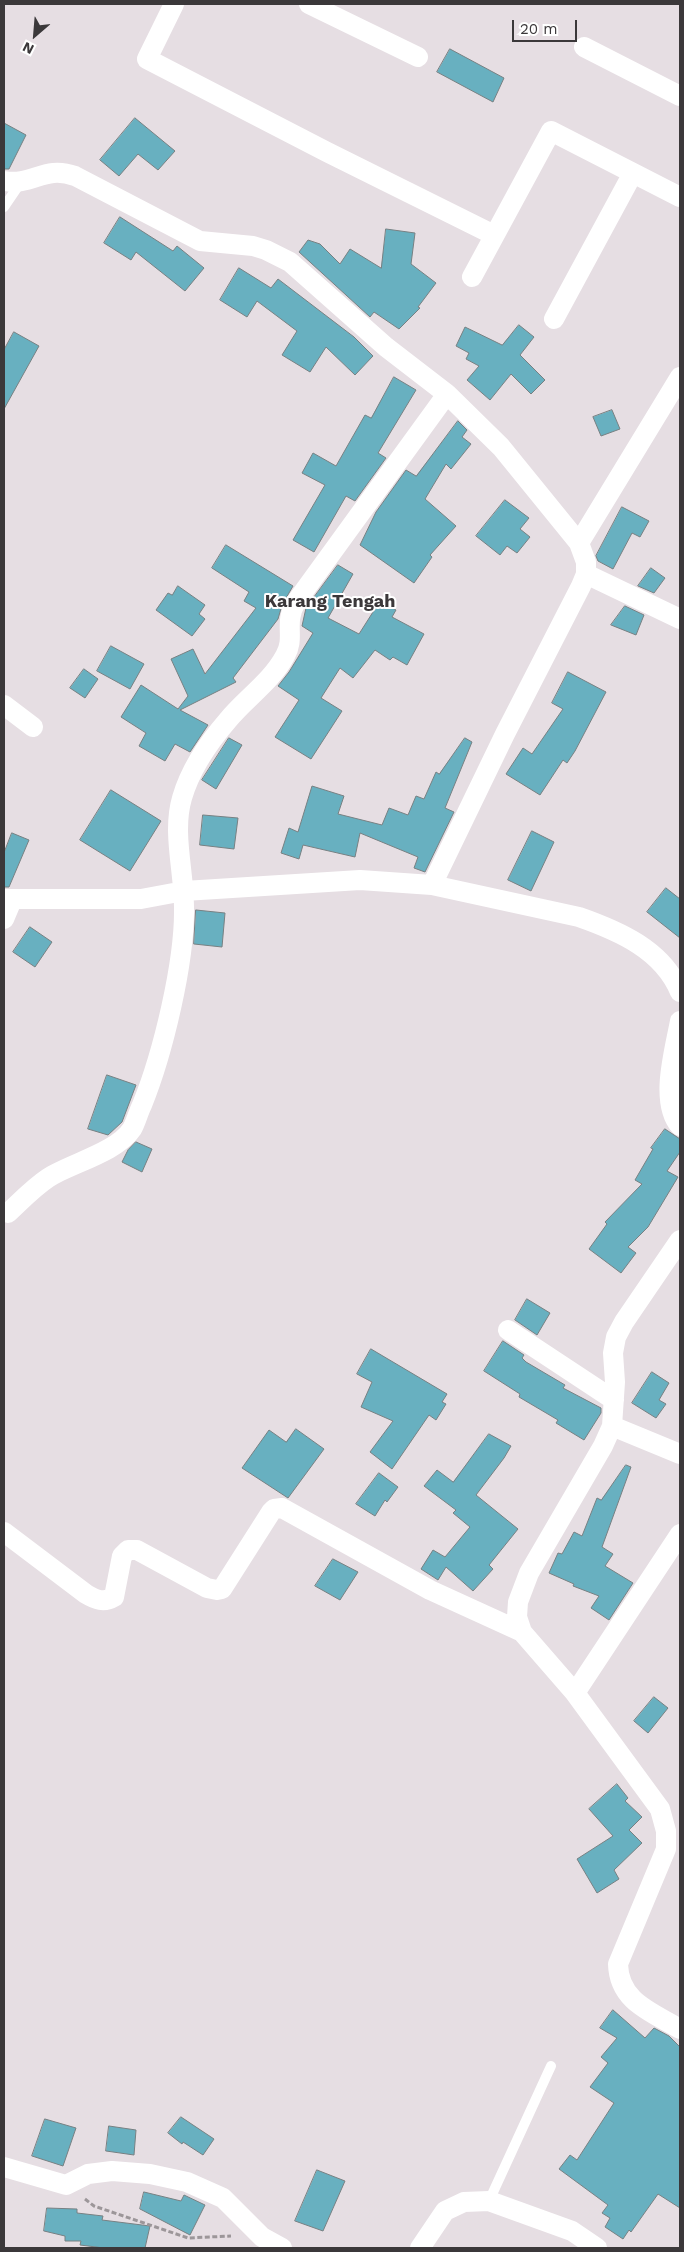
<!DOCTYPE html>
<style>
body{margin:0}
#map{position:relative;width:684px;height:2252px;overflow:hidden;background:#e6dee3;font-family:"Work Sans",sans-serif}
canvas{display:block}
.frame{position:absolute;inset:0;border:5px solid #3b383a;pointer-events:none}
.north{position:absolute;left:10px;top:10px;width:50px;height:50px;-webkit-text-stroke:4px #fff;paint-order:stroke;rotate:207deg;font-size:14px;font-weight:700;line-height:20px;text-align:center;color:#3b383a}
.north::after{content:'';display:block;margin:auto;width:18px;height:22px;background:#3b383a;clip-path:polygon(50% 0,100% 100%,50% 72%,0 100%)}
.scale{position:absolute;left:512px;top:20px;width:65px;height:22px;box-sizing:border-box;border:2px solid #3b383a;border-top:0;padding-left:6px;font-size:15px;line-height:18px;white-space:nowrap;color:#3b383a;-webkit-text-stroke:4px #fff;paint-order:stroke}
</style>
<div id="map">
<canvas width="684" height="2252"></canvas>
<div class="frame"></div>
<div class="north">N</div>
<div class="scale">20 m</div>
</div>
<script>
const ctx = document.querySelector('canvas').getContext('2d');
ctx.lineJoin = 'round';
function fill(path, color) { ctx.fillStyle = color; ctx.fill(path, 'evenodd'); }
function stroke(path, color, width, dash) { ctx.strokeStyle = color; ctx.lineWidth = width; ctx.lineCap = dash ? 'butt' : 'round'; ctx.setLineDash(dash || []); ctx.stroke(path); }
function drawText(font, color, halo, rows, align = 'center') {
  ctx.font = font + ' "Work Sans",sans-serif'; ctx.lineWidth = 4; ctx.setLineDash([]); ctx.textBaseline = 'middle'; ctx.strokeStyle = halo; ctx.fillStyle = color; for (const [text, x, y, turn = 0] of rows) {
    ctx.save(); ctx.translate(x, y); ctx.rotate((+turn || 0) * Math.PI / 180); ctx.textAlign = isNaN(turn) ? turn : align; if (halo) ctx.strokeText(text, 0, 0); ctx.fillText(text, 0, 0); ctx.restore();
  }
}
const building = new Path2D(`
 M 450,49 L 504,78 L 493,102 L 437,72 Z
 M 135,118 L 175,151 L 158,170 L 138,154 L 119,176 L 100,160 Z
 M 4,123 L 26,135 L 9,169 L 4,169 Z
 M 120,217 L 173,251 L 177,246 L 204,268 L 185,291 L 136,252 L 131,260 L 104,243 Z
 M 386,229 L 415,233 L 411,264 L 436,283 L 418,307 L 420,308 L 399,329 L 374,312 L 370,317 L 299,252 L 308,240 L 320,244 L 340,264 L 350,249 L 381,268 Z
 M 239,268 L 271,288 L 278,279 L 354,337 L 373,356 L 355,375 L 326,347 L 310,372 L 282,355 L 297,331 L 257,301 L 247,317 L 220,300 Z
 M 519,325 L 534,337 L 520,355 L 545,380 L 531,394 L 511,374 L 490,400 L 467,380 L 479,366 L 466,359 L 469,353 L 456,346 L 465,327 L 502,345 Z
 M 14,332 L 39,346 L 4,409 L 4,350 Z
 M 394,377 L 416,390 L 378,453 L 386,458 L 355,501 L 346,496 L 314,552 L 293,540 L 325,485 L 302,473 L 313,453 L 336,466 L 365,415 L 371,418 Z
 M 612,410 L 620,429 L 601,436 L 593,417 Z
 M 458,421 L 467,430 L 462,437 L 471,444 L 451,469 L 446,464 L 425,499 L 456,526 L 430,555 L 432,557 L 414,583 L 360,545 L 376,512 L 406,470 L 416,476 Z
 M 505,500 L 529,518 L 520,529 L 530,537 L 517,553 L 507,546 L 500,555 L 476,536 Z
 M 622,507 L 649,521 L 640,537 L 632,533 L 613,569 L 598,561 L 596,556 Z
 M 226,545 L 293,586 L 282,605 L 278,619 L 233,678 L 236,682 L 180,710 L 208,725 L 190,752 L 175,744 L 165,761 L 139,746 L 146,733 L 121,717 L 141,685 L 178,709 L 188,696 L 171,659 L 193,649 L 205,674 L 256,608 L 244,601 L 249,592 L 212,568 Z
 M 338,565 L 353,574 L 328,618 L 359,634 L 380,601 L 396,610 L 392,617 L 424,634 L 407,665 L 393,657 L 390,660 L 375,650 L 353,678 L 340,668 L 321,698 L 342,711 L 311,759 L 275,737 L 299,700 L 278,686 L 289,672 L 313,633 L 302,626 L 306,608 Z
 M 651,568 L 665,578 L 654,593 L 638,586 Z
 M 178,586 L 205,605 L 199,614 L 205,619 L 192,636 L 156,610 L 168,593 L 172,595 Z
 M 625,606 L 644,615 L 636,635 L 611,625 Z
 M 111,646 L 144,664 L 130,689 L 97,671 Z
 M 84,669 L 98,679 L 85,698 L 70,688 Z
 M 568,672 L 606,692 L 575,751 L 567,763 L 563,760 L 540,795 L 506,774 L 523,748 L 532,754 L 563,709 L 552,703 Z
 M 229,738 L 242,745 L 216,789 L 202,780 Z
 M 465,738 L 472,742 L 445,808 L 454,812 L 425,872 L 414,868 L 418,857 L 360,833 L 355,857 L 303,845 L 299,859 L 281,853 L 289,828 L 298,832 L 312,786 L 344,796 L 338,814 L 382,825 L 389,808 L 408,815 L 416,796 L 424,799 L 436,772 L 439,774 Z
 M 111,790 L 161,821 L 130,871 L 80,840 Z
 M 203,815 L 238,818 L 234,849 L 200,845 Z
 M 532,831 L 554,842 L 531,891 L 508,880 Z
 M 12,833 L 29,840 L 9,887 L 4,887 L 4,853 Z
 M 666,888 L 680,899 L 680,938 L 647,912 Z
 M 196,910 L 225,913 L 222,947 L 194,944 Z
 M 30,927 L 52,942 L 35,967 L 13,952 Z
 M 107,1075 L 136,1085 L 122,1122 L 108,1135 L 88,1129 Z
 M 665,1129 L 680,1139 L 680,1152 L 667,1171 L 678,1177 L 648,1227 L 628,1247 L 636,1253 L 621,1273 L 589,1249 L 607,1224 L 605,1222 L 642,1184 L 635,1180 L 653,1149 L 651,1148 Z
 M 136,1142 L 152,1149 L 142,1172 L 122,1162 L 128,1150 Z
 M 527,1299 L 550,1313 L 537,1335 L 515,1320 Z
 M 503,1341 L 524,1355 L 522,1358 L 526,1362 L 565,1385 L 563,1388 L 601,1408 L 601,1413 L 584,1440 L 556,1423 L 558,1420 L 519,1397 L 520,1394 L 484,1371 Z
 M 371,1349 L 447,1394 L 442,1402 L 446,1404 L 436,1420 L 429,1415 L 392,1469 L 370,1452 L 393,1421 L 361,1407 L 372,1382 L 357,1374 Z
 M 652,1372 L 669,1383 L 659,1400 L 666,1404 L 656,1418 L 632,1403 Z
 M 296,1429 L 324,1449 L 288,1498 L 242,1468 L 269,1430 L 286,1442 Z
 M 489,1434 L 511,1446 L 504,1458 L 476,1495 L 518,1529 L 489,1565 L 493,1569 L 473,1591 L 446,1567 L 438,1580 L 421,1569 L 433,1550 L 445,1557 L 470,1527 L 453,1513 L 456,1510 L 424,1486 L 437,1470 L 453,1482 Z
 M 626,1465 L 631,1467 L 602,1547 L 613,1554 L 605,1566 L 633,1583 L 609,1620 L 591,1608 L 599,1596 L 573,1586 L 574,1584 L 549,1573 L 558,1553 L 562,1554 L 574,1532 L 582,1536 L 597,1498 L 601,1500 Z
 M 379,1473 L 398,1487 L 387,1502 L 385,1500 L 375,1516 L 356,1504 Z
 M 333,1559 L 358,1572 L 340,1600 L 315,1586 Z
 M 654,1697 L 668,1708 L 648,1733 L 634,1721 Z
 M 617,1784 L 628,1798 L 625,1801 L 642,1817 L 629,1830 L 642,1843 L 614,1870 L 619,1879 L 597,1893 L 577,1859 L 613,1836 L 589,1809 Z
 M 613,2010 L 645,2038 L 654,2028 L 669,2036 L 680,2047 L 680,2208 L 658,2194 L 631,2232 L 629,2230 L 623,2239 L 605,2227 L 610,2218 L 602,2213 L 608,2205 L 559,2169 L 570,2155 L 577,2160 L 614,2103 L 590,2087 L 608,2063 L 601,2057 L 617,2038 L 600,2028 Z
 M 181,2117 L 214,2139 L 203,2155 L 183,2142 L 182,2144 L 168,2133 Z
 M 45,2119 L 76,2128 L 63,2166 L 32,2156 Z
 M 109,2126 L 136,2130 L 134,2155 L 106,2151 Z
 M 317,2170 L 345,2181 L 323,2231 L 295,2221 Z
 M 144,2192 L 181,2201 L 184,2195 L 205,2205 L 190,2235 L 140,2209 Z
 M 47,2208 L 77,2209 L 77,2213 L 103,2216 L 102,2220 L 150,2226 L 145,2248 L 104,2248 L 80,2245 L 81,2241 L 65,2241 L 65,2236 L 44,2231 Z`);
const path = new Path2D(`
 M 85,2199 L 94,2206 L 188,2238 L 231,2236`);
const service = new Path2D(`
 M 4,207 L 21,182
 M 489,2201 L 551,2066`);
const minor = new Path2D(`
 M 174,4 L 147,59 L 327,152 L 494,235
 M 309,4 L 418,57
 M 584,47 L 680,96
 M 4,181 C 33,186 44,165 75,176 L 200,241 L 253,246 L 266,250 L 290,262 L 386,347 L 447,394 L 501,447 L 579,543 L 586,562 L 586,574 L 680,619
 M 472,277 L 551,131 L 680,197
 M 554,319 L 633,173
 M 579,543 L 680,377
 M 4,705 L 33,727
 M 432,885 L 505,734 L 581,586 L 586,574
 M 4,899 L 141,899 L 184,891 L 360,880 L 432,885 L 579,917 C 619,931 663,950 680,992
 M 4,919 L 12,900
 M 680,1021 C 675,1049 659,1102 680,1126
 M 8,1213 C 21,1201 33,1188 48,1178 C 71,1163 116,1153 132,1129 C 136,1122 138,1113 142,1105 C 163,1053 185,962 184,907 C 184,871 172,832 182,798 C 190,770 209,742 228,720 C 246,698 271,682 285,656 C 296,637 283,624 296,602 L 447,394
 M 680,1240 L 624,1322 L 616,1337 L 613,1353 L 615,1382 L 612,1426 L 603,1446 L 529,1573 L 518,1602 L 517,1617 L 522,1632 L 575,1693 L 660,1809 L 666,1831 L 666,1849 L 618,1964 C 619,2002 652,2012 680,2029
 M 508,1330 L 614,1400
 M 612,1426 L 680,1454
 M 4,1532 L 86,1594 C 96,1600 104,1603 114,1597 L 122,1556 L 128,1550 L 137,1550 L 207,1588 L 217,1590 L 222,1589 L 271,1512 L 274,1509 L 282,1508 L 430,1590 L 522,1632
 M 575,1693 L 680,1534
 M 4,2167 L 66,2185 L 88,2174 L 112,2171 L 150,2174 L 187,2182 L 223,2198 L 262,2237 L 282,2248
 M 420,2248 L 445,2211 L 464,2202 L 489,2201 L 572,2231 L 597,2248`);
const quarterNames = [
 ["Karang Tengah",330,602]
];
fill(building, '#68b0c0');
stroke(building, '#778082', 1);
stroke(path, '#9c9699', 3, [5, 2.5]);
stroke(service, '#fff', 10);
stroke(minor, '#fff', 20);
drawText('bold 18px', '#3b383a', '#fff', quarterNames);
</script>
